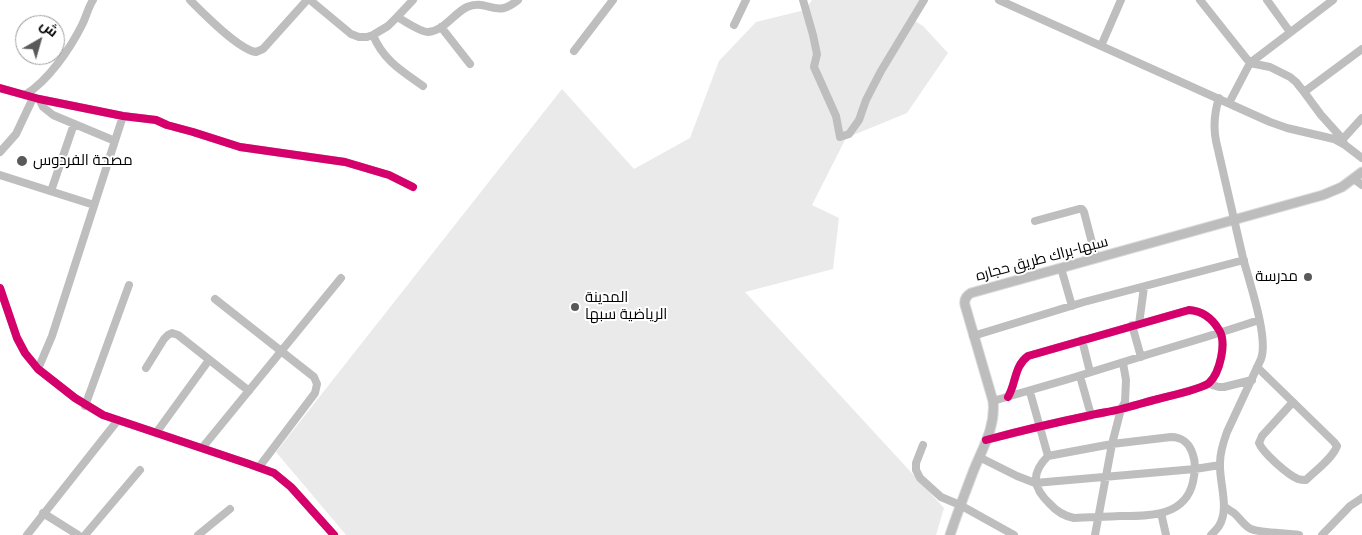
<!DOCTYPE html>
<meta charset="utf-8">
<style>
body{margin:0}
#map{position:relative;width:1362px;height:535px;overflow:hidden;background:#fff;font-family:Karla,Cairo,sans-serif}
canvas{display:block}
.north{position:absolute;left:15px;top:15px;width:50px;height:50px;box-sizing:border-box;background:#fff;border:1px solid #999;border-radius:50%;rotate:38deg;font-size:14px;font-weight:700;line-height:20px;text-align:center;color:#000}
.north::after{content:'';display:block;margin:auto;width:18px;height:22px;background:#595959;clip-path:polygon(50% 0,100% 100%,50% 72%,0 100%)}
</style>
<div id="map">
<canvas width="1362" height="535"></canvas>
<div class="north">ش</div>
</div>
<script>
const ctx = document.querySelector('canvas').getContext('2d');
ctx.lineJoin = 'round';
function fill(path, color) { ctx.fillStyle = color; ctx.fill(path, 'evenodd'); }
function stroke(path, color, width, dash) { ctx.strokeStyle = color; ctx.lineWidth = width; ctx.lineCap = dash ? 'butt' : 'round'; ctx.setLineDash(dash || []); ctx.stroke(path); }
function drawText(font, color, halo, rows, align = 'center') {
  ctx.font = font + ' Karla,Cairo,sans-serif'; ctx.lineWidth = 4; ctx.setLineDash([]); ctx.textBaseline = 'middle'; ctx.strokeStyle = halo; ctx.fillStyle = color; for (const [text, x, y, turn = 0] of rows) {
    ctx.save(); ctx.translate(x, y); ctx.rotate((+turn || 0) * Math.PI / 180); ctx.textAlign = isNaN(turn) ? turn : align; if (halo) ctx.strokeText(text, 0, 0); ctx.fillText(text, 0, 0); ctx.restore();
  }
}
const green = new Path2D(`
 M 812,0 L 928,0 L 915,21 L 923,26 L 948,53 L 907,113 L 846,138 L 812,205 L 839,218 L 833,269 L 745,292 L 944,508 L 936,535 L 346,535 L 276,452 L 562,89 L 634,169 L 690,138 L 719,61 L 756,22 L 805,10 Z`);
const minor = new Path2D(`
 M 190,0 C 203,13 239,50 256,52 L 263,49 L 307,0
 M 310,0 L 351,34 L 359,37 L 367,37 L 373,35 L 388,26 L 397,17 C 405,21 420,32 428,32 C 444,31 454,13 467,7 C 482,0 491,11 504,8 C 509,7 514,3 518,0
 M 803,0 L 813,35 L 817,54 L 814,67 L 836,116 L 840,137 L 849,134 L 859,120 L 866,100 L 881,71 L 924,0
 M 999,0 L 1270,122 L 1287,128 L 1334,139 L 1345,145 L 1362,158
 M 1200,0 L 1250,63 L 1270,67 L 1290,77 L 1296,82 L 1304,92 L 1321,115 L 1339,135 L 1345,145
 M 1267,0 L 1290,32
 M 397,17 L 413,0
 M 734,25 L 746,0
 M 441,27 L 470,64
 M 373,35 C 383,60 402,71 423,86
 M 1101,46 L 1121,0
 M 574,51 L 613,0
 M 0,88 L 39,99 L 123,116 L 156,120 L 167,125 L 193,132 L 240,147 L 345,162 L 389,175 L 413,187
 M 1304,92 L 1362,49
 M 25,95 C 48,81 70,49 82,25 C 86,17 88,8 93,0
 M 39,99 L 43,107 L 53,115 L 115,141
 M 1229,103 L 1250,63 L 1333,0
 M 1342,140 L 1362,118
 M 0,152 L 16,134 L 33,98
 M 0,175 L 94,205
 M 1354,179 L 1362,185
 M 51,191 L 74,124
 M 1035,221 L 1079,209 L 1082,209 L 1084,212 L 1096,258
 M 1061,268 L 1072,306
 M 0,288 L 17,338 L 25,353 L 38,369 L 75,398 L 103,415 L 249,464 L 274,473 L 291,487 L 334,535
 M 215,299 L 314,377 L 317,384 L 315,393 L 259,467
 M 1139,324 L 1144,287
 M 1132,325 L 1141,357
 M 973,336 L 1084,302 L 1244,260
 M 1082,340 L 1090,372
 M 1257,367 L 1334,442 L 1337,446 C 1333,458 1315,471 1306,480 C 1303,480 1301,480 1298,479 C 1288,475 1263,453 1259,443 L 1262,436 L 1293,402
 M 146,368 L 164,339 L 168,335 L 172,333 L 178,335 L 249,391
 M 38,369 L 52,336 L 123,116
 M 1080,376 L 1091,415
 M 1209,384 L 1219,387 L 1224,387 L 1252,380
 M 1030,392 L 1048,456
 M 993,401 C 1043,387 1093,372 1143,356 C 1182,344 1221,333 1259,320
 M 85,406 L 129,285
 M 156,433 L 209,360
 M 1171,437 C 1182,437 1190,444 1193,455 C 1196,463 1195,473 1193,482 C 1185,517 1149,516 1120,516 C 1105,517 1089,517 1074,518 C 1064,516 1057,512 1050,504 C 1033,488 1030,474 1048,456 L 1112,444 Z
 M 986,440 C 1020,431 1053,423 1087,416 C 1098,413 1110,412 1121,409 C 1133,406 1146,402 1158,399 C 1169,396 1202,389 1209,383 C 1220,373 1227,342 1219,330 C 1212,318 1203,311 1189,310 L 1028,356 C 1014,366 1016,384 1008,397
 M 923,445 L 916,463 L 916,470 L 920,478 L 941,497 L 960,505 L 1014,535
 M 202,448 L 341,278
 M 979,457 L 1017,476 L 1035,483 L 1195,469 L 1220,465
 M 1224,506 C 1227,509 1231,511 1234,513 C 1240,518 1244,526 1251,529 C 1261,533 1286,533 1299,535
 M 43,513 L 78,535
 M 1161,513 L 1166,535
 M 27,535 L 118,420
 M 85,535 L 140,470
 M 198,535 L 230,509
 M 1095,535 L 1112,444 L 1121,409 L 1125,402 L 1126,380 L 1123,363
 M 1211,535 C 1214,532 1217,529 1219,526 C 1230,508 1219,483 1220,463 C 1220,452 1223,443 1227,432 L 1261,359 C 1269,338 1249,281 1243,258 C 1234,219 1225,180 1216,141 C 1213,126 1214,114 1219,98
 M 1322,535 L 1350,506 L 1362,498`);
const major = new Path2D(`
 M 950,535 C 957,514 965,493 973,472 C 982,449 996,427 993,401 L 965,305 C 964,300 966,296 971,293 L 1323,195 L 1342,187 L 1362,172`);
const cycleway = new Path2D(`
 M 0,88 L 39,99 L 123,116 L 156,120 L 167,125 L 193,132 L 240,147 L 345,162 L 389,175 L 413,187
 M 0,288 L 17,338 L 25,353 L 38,369 L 75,398 L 103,415 L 249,464 L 274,473 L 291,487 L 334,535
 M 986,440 C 1020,431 1053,423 1087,416 C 1098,413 1110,412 1121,409 C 1133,406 1146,402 1158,399 C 1169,396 1202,389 1209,383 C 1220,373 1227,342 1219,330 C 1212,318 1203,311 1189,310 L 1028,356 C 1014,366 1016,384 1008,397`);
const markers = [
 [22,161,6,"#595959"],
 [1308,277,5,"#595959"],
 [575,307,5,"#595959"]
];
const poiNames = [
 ["مصحة الفردوس",33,161],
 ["مدرسة",1298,277,"right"],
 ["المدينة",585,298],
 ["الرياضية سبها",585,315]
];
const streetNames = [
 ["سبها-براك طريق حجاره",1042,259,-15]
];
fill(green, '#eaeaea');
stroke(major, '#dbdbdb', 11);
stroke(minor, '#bebebe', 8);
stroke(major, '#bdbdbd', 9);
stroke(cycleway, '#d6006c', 8);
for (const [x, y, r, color] of markers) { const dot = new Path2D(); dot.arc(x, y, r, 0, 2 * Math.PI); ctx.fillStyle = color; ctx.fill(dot); stroke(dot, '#fff', 2); }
drawText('15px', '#000', '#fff', poiNames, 'left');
drawText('15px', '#000', '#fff', streetNames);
</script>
